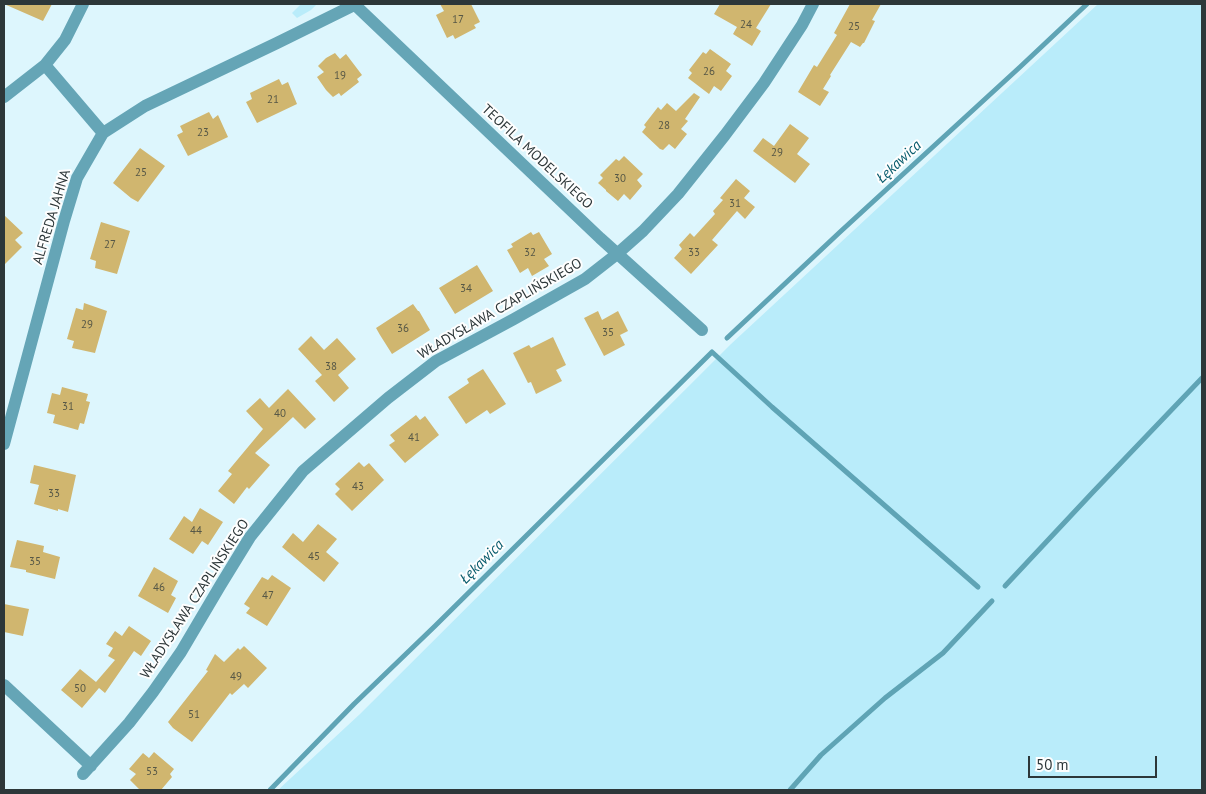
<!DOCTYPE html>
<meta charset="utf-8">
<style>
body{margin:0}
#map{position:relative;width:1206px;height:794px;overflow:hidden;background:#ddf6fd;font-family:"PT Sans",sans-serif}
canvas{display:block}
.frame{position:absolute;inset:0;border:5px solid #2d3739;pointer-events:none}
.scale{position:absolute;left:1028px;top:756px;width:129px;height:22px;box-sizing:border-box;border:2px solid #2d3739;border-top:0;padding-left:6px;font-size:15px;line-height:18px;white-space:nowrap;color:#2d3739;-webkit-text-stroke:4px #fefefe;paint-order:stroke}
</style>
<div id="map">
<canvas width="1206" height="794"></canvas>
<div class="frame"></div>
<div class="scale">50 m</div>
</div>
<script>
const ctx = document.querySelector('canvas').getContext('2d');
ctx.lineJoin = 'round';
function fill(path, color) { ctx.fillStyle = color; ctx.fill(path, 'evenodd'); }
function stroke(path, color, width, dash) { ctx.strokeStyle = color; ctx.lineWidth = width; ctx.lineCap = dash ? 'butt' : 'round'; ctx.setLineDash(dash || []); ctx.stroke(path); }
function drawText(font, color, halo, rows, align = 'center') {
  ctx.font = font + ' "PT Sans",sans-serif'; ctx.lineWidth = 4; ctx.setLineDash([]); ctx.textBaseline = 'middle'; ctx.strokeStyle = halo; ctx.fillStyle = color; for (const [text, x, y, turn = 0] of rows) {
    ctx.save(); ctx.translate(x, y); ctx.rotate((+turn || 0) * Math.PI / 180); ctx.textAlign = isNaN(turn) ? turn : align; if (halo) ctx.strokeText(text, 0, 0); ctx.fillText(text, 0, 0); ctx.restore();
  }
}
const green = new Path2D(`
 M 301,4 L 317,4 L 311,10 L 297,18 L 292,13 Z
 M 1098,4 L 1202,4 L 1202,790 L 278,790 L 360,714 L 731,344 Z`);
const stream = new Path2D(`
 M 727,338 L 840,232 L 1020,67 L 1087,4
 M 1005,586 L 1093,492 L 1202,378
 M 270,790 L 354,704 L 435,626 L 712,352 L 772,407 L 978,587
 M 790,790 L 821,755 L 885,698 L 943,653 L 992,601`);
const building = new Path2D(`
 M 4,4 L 52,4 L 43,21 Z
 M 440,4 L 471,4 L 480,22 L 474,25 L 476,28 L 455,39 L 453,35 L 447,38 L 436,15 L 444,11 Z
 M 720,4 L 771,4 L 756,28 L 761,31 L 752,46 L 733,34 L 737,27 L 714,14 Z
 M 850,4 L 881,4 L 872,20 L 875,21 L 864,43 L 863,43 L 860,47 L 851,42 L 830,75 L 831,76 L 823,89 L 829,92 L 820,106 L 798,92 L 814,65 L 817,67 L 837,35 L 834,33 Z
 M 710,49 L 731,64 L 726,71 L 732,76 L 721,91 L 714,86 L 709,94 L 688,78 L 692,73 L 689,70 L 703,52 L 706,54 Z
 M 335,53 L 340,59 L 346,54 L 362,75 L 357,79 L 359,82 L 341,96 L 339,93 L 333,97 L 326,90 L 317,77 L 324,72 L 318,66 L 326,58 Z
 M 279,79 L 282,85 L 288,82 L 297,104 L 257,123 L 246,102 L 252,99 L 250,93 Z
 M 694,93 L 700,97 L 685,119 L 688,121 L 681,129 L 687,134 L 675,149 L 669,144 L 663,150 L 660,149 L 642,132 L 646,127 L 644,125 L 658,107 L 661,110 L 667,103 L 676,111 Z
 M 209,112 L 213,119 L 218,115 L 228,137 L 188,156 L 177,135 L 183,132 L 180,126 Z
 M 790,124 L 809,138 L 797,154 L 810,164 L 795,183 L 753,151 L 763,138 L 774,146 Z
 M 140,148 L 165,166 L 138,202 L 131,198 L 113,183 Z
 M 624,156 L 643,174 L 637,180 L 642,186 L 630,200 L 624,194 L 618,201 L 606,191 L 606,190 L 598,183 L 603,178 L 600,175 L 616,159 L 619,161 Z
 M 736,179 L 750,191 L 744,198 L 755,207 L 745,219 L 737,211 L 712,240 L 718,245 L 691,274 L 674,258 L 682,249 L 679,245 L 690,233 L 694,237 L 715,214 L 713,211 L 723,200 L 720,198 Z
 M 4,215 L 23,233 L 15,240 L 22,247 L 4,265 Z
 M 101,222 L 130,231 L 117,274 L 95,268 L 96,261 L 90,259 Z
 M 531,232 L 533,235 L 539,232 L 552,254 L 544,259 L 549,266 L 532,276 L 528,268 L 520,273 L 507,250 L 513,247 L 511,244 Z
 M 477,265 L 493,291 L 455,314 L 439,288 Z
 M 84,303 L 107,311 L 95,353 L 72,348 L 74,341 L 67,339 L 76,308 L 83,310 Z
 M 413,304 L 418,311 L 419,311 L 430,330 L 392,354 L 380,335 L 376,328 Z
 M 598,311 L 602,320 L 618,311 L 628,331 L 620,335 L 625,345 L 604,356 L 584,318 Z
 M 311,336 L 324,350 L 337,338 L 356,359 L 338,375 L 349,388 L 334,402 L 315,381 L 322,375 L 298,349 Z
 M 553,337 L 566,365 L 556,370 L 562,381 L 536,394 L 531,382 L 528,383 L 513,353 L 529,345 L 531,348 Z
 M 483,369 L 506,404 L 490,414 L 487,410 L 466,424 L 448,397 L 469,383 L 467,379 Z
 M 62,387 L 88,394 L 86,401 L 90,402 L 84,424 L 80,423 L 78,430 L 53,423 L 55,415 L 47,413 L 52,393 L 60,395 Z
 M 288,389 L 316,419 L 305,429 L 293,417 L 255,453 L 270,465 L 249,489 L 247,487 L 234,504 L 218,491 L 232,474 L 228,471 L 263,429 L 246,411 L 260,398 L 269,408 Z
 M 416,415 L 420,420 L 425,416 L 439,435 L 405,463 L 389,445 L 395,441 L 390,435 Z
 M 359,462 L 364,467 L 369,463 L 384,480 L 352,511 L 335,494 L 340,489 L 335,484 Z
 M 34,465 L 76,475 L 68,512 L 58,509 L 58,511 L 34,504 L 39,485 L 30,483 Z
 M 200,508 L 223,522 L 208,545 L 202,541 L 193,554 L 169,539 L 184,516 L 192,522 Z
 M 318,524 L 337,539 L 326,552 L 339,563 L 324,582 L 282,547 L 293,533 L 303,542 Z
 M 17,540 L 44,546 L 43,552 L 60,557 L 55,579 L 26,572 L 26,570 L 10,567 Z
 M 154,567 L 178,581 L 171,595 L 176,598 L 168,613 L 138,596 Z
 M 272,575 L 291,588 L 267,626 L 246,613 L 250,608 L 244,604 L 262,577 L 268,580 Z
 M 4,604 L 29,609 L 23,636 L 4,632 Z
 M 129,626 L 151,641 L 141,656 L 134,651 L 105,693 L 99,688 L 82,708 L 61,690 L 80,669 L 96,682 L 115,660 L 108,656 L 113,648 L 106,644 L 115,631 L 122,636 Z
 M 244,646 L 267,668 L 248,688 L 244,684 L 232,695 L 230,693 L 192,742 L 173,728 L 168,722 L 208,671 L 206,670 L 215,654 L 224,662 L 238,648 L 240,650 Z
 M 154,752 L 174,769 L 170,774 L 172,777 L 161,790 L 140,790 L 130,780 L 136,774 L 129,769 L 143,753 L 149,758 Z`);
const minor = new Path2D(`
 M 354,4 L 600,238 L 702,330
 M 45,65 L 103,133
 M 4,97 L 45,65 L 65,40 L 83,4
 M 4,444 L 64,221 L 77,178 L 103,133 L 145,106 L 277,43 L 356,4
 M 4,685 L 91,766
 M 83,774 L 129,723 L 153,692 L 181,652 L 220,586 L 250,537 L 303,471 L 388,398 L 436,361 L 514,319 L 585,279 L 617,254 L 643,231 L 678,194 L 725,135 L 764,83 L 802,25 L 813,4`);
const numberNames = [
 ["17",458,20],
 ["24",746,25],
 ["25",854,27],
 ["26",709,72],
 ["19",340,76],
 ["21",273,100],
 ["28",664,126],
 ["23",203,133],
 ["29",777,153],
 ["25",141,173],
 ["30",620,179],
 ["31",735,204],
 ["27",110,245],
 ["32",530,253],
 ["33",694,253],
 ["34",466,289],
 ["29",87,325],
 ["36",403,329],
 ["35",608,333],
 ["38",331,367],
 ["31",68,407],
 ["40",280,414],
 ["41",414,438],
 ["43",358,487],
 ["33",54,494],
 ["44",196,531],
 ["45",314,557],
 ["35",35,562],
 ["46",159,588],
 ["47",268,596],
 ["49",236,677],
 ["50",80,689],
 ["51",194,715],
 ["53",152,772]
];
const streetNames = [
 ["TEOFILA MODELSKIEGO",537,157,43],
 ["ALFREDA JAHNA",52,217,-73],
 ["WŁADYSŁAWA CZAPLIŃSKIEGO",500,309,-30],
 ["WŁADYSŁAWA CZAPLIŃSKIEGO",195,599,-57]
];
const waterNames = [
 ["Łękawica",899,162,-43],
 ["Łękawica",482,562,-45]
];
fill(green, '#b9ecfa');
stroke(stream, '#5fa4b5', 5);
fill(building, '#d0b66f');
stroke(minor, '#65a5b6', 12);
drawText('11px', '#565746', null, numberNames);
drawText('14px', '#2d3739', '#fefefe', streetNames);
drawText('italic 15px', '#075b6c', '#fefefe', waterNames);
</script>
